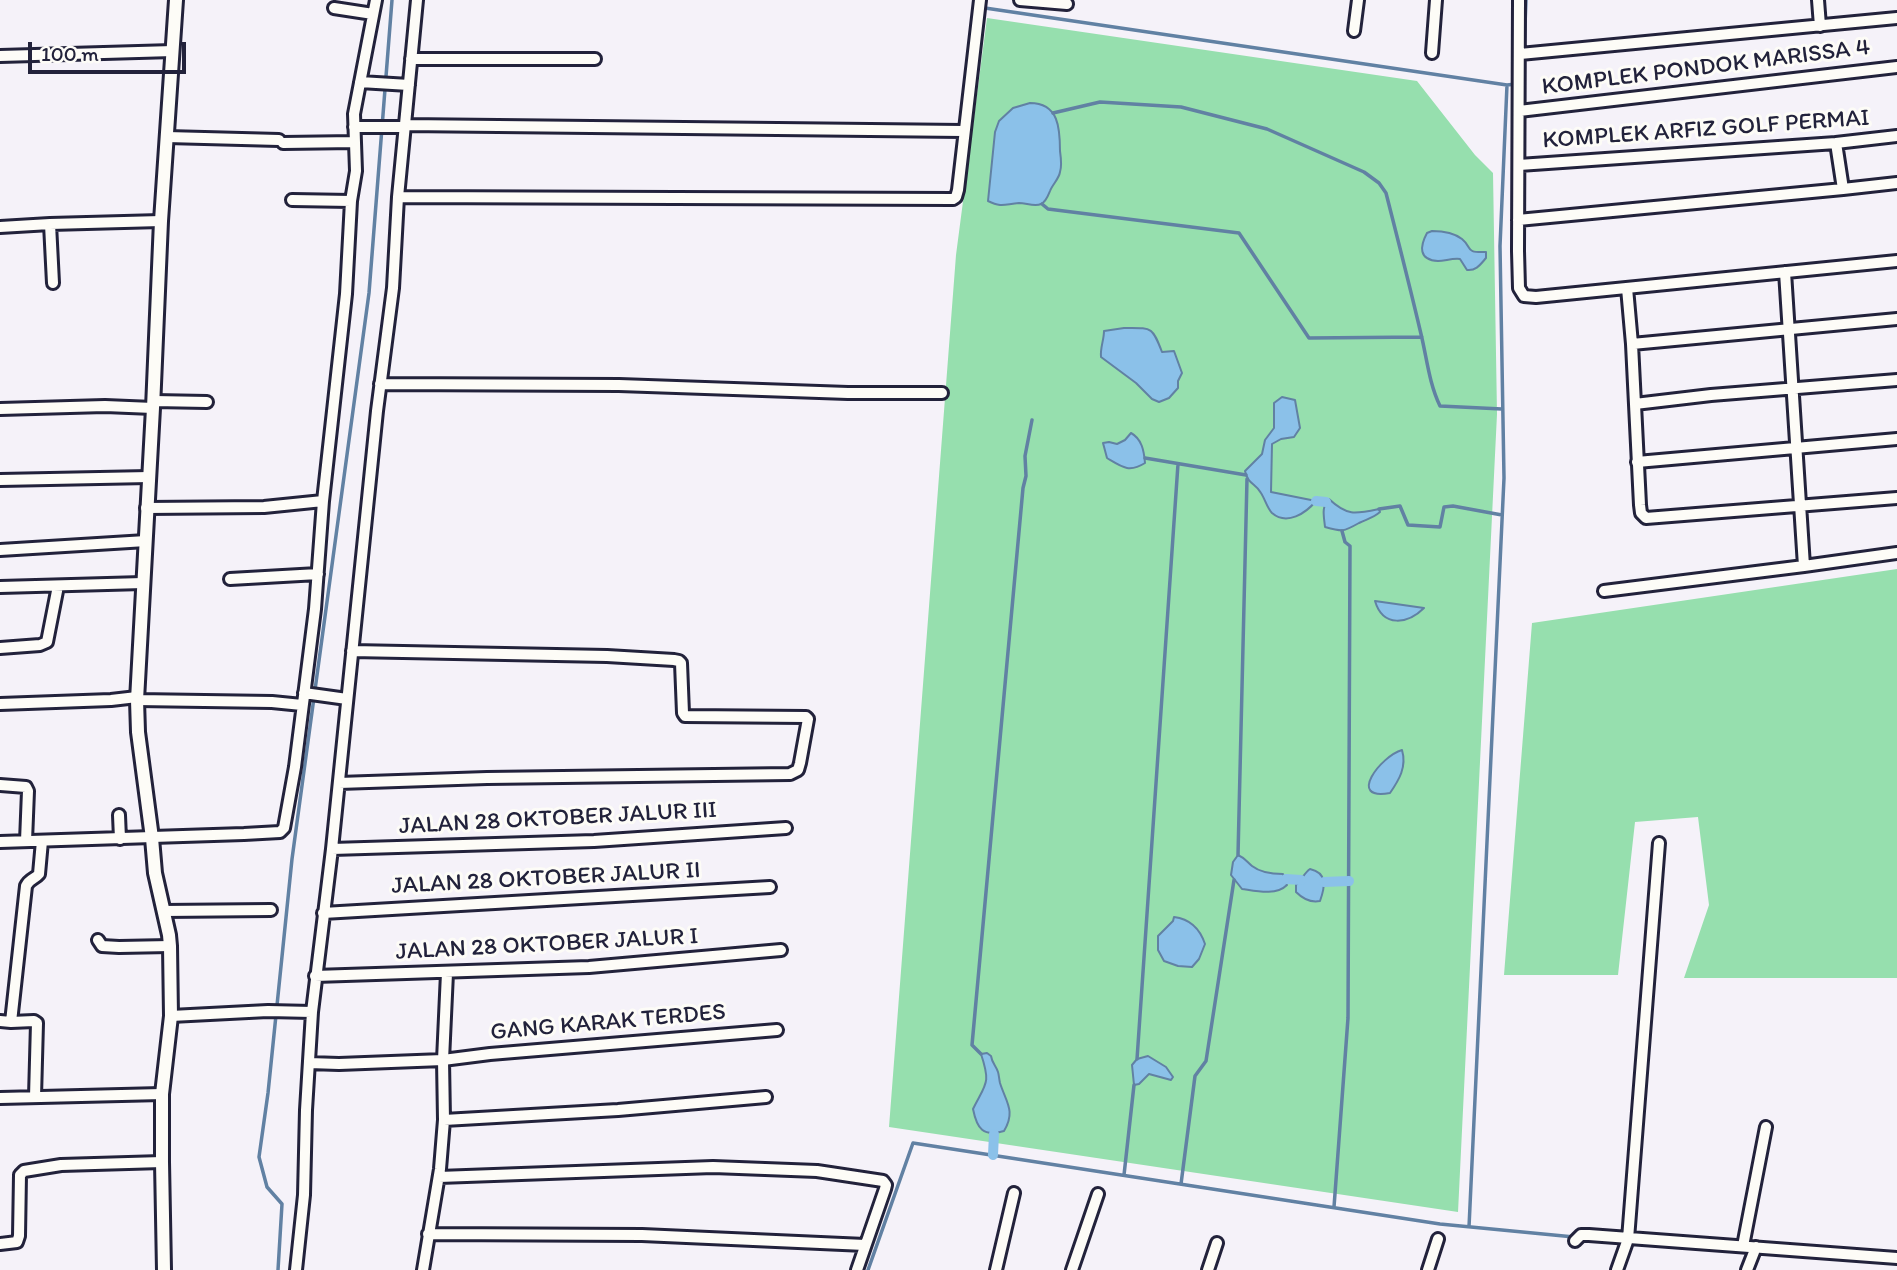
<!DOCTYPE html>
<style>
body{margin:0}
#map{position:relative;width:1897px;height:1270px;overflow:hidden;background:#f5f2f9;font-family:Itim,sans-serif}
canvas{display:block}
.scale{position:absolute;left:28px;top:42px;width:158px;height:32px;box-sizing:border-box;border:4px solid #22223b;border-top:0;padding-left:9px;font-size:21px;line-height:24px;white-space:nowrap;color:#22223b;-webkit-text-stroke:5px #fdfcf7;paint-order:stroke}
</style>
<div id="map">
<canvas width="1897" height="1270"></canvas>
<div class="scale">100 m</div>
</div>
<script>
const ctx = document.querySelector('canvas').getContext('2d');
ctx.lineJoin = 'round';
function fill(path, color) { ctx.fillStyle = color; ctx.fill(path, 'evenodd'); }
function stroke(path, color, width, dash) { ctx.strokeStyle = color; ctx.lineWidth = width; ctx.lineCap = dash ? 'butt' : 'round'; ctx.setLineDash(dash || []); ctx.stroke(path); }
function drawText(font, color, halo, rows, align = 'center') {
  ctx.font = font + ' Itim,sans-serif'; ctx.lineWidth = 6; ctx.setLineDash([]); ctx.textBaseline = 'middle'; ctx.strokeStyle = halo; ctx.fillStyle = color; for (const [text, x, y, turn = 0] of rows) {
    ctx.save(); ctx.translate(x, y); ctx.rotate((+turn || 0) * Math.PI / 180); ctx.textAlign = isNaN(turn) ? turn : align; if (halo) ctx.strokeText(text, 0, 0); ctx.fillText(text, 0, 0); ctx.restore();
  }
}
const green = new Path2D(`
 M 987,18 L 1417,81 L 1475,155 L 1493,173 L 1497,414 L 1458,1212 L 889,1127 L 956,255 Z
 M 1897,569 L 1897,978 L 1684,978 L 1709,905 L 1698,817 L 1635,822 L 1618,975 L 1504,975 L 1532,623 Z`);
const water = new Path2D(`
 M 1030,103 C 1059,103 1060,129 1060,151 C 1061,158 1062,166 1060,172 C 1059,179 1052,185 1050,191 C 1048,196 1046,202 1041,204 C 1035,207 1026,203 1019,203 C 1005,204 1002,208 988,201 L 995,132 L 999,121 L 1013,108 Z
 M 1432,231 C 1443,231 1453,232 1462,239 C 1473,248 1464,253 1486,252 L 1486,258 C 1480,265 1476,271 1467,270 L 1460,259 C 1452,258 1445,261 1438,261 C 1418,260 1420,246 1427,233 Z
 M 1124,328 C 1152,328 1152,326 1162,352 L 1174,351 L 1182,373 L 1178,381 L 1178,388 L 1169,398 L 1159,402 L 1152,399 L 1136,383 L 1101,357 C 1100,348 1104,340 1104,331 Z
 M 1282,397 L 1295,400 L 1300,428 L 1294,437 L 1281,439 L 1272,444 L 1271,492 L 1316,501 C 1306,513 1287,526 1272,513 C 1267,508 1265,499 1261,493 C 1256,483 1248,485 1245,471 L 1262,454 L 1265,440 L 1274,428 L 1274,403 Z
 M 1131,433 C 1142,439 1144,451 1145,463 C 1129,473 1122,467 1107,458 L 1103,443 L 1109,442 L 1117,444 L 1125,440 Z
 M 1329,499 C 1347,516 1355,514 1379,509 L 1380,512 C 1373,518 1367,519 1359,523 C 1343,532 1343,532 1325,527 C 1324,516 1321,507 1329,499 Z
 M 1375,601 L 1424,608 C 1408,624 1383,628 1375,601 Z
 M 1402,750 C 1407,767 1399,780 1390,793 C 1346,801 1381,756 1402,750 Z
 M 1238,855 C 1245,858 1247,862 1252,866 C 1261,873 1273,874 1283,874 L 1287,885 C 1276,896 1256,891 1242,889 L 1231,875 L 1233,862 Z
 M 1310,869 C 1328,873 1325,887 1320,901 C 1310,903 1303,899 1296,892 L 1296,885 C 1302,880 1304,873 1310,869 Z
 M 1174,917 C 1190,919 1200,929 1205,944 L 1199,959 L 1192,967 L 1178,966 L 1164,961 L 1158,950 L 1158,936 L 1173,921 Z
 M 987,1053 L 991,1056 C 992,1063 996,1066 998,1072 C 999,1075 999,1079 1000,1083 C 1006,1102 1016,1111 1004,1131 C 983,1137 977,1129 973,1109 C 986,1083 991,1084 981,1054 Z
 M 1148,1056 L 1166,1067 L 1173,1077 L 1171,1080 L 1149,1074 L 1139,1084 L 1134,1085 L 1132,1065 L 1137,1059 Z`);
const stream = new Path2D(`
 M 985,8 L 1507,85 L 1516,84
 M 1524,50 L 1526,0
 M 1053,113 L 1100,102 L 1181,107 L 1267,129 L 1364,172 L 1379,183 L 1386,193 C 1398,240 1410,287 1421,334 C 1427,359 1429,383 1440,406 L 1502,409
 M 1042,204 L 1048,209 L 1239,233 L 1309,338 L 1422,337
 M 1145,458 L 1246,475
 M 1379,509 L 1400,506 L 1408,525 L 1440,527 L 1444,507 L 1453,506 L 1502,515
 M 1238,855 L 1247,479
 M 981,1054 L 972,1045 L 1023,488 L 1026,476 L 1025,456 L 1032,420
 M 1137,1059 L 1178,464
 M 1124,1175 L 1134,1085
 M 1181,1184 L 1195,1076 L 1206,1061 L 1234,880
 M 1334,1207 L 1348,1018 L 1350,546 L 1345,542 L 1342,531
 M 1469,1227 L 1504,478 L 1500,246 L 1507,85
 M 1635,1244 L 1689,1248
 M 278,1270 L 282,1204 L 267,1187 L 259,1157 L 268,1093 L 292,859 L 369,293 L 392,0
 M 868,1270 L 913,1143 L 1440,1224 L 1574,1237`);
const canal = new Path2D(`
 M 1316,501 L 1326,502
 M 1286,879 L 1301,880
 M 1324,882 L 1349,881
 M 993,1155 L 994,1134`);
const minor = new Path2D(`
 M 1020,0 L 1067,4
 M 1519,0 L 1518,251 L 1519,288 L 1524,296 L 1536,297 L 1897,261
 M 1818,0 L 1820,26
 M 334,8 L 373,14
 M 1354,31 L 1358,0
 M 1432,53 L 1436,0
 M 1520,54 L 1897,18
 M 0,56 L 173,51
 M 411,59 L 595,59
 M 360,82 L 409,85
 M 1519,111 L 1897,67
 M 405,125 L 963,131
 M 354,127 L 405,127
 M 167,137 L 279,140
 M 283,143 L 355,142
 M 1519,165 L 1836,143 L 1897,136
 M 1843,189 L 1897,183
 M 398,197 L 953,199 L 956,197 L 958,190 L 980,0
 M 292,200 L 351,201
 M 1518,220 L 1843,189 L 1836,143
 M 50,224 L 53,283
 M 0,227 L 50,224 L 161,221
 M 1785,272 L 1804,566 L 1897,553
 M 1627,288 L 1632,344 L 1640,505 L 1641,513 L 1646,518 L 1897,498
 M 1632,344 L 1897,319
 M 380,384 L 619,385 L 848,393 L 942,393
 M 154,401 L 207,402
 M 1635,404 L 1711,395 L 1897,380
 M 0,409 L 105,406 L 153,408
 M 1637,462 L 1897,439
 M 0,480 L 149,477
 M 146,508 L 264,507 L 323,501
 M 0,550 L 146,541
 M 230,579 L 318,574
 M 0,587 L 143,583
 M 1604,591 L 1804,566
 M 0,648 L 40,645 L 47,642 L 58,586
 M 304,693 L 347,699
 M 137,700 L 272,702 L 302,705
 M 0,704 L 111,700 L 137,697
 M 339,783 L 487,778 L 790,774 L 798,770 L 800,763 L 808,719 L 806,717 L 685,716 L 683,713 L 681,663 L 679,661 L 674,660 L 607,656 L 352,651
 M 0,785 L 26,787 L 28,791 L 26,841
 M 119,815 L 120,839
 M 0,842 L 244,834 L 280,832 L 284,828 L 295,767 L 315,609 L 323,501 L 346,294 L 351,201 L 356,171 L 354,114 L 376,0
 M 332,849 L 594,841 L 786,828
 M 163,911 L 271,910
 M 323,913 L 770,887
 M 98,940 L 102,946 L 119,947 L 170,946
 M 315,976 L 589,967 L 781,950
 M 171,1016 L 268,1011 L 312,1012
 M 0,1021 L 11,1022 L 26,886 C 29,879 35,879 39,874 L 42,841
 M 11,1022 L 34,1021 L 37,1023 L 35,1097
 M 309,1063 L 339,1064 L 443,1060 L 490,1054 L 777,1030
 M 0,1098 L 162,1094
 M 444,1120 L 618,1110 L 766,1097
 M 439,1177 L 713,1167 L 817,1171 L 883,1181 L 886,1185 L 885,1189 L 857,1270
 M 428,1234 L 642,1235 L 865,1245
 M 1575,1241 L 1581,1235 L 1589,1235 L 1897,1258
 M 0,1244 L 17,1242 L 19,1236 L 20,1175 L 24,1171 L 61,1165 L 162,1162
 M 1743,1246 L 1766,1127
 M 296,1270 L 304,1195 L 306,1110 L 312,1012 L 332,849 L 377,411 L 393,288 L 398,197 L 417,0
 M 423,1270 L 440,1169 L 444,1120 L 443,1060 L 447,973
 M 996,1270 L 1014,1193
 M 1072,1270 L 1098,1194
 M 1208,1270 L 1217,1243
 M 1428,1270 L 1438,1239
 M 1617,1270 L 1628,1239 L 1659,843
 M 1747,1270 L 1756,1247`);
const tertiary = new Path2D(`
 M 164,1270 L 162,1162 L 162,1094 L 171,1016 L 170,946 L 169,935 L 155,873 L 152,838 L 138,732 L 137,700 L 153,408 L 161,221 L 176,0`);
const streetNames = [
 ["KOMPLEK PONDOK MARISSA 4",1706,68,-7],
 ["KOMPLEK ARFIZ GOLF PERMAI",1706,130,-4],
 ["JALAN 28 OKTOBER JALUR III",558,819,-3],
 ["JALAN 28 OKTOBER JALUR II",546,879,-3],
 ["JALAN 28 OKTOBER JALUR I",547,945,-3],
 ["GANG KARAK TERDES",608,1023,-5]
];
fill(green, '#96dfae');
fill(water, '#8bc1e9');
stroke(water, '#6181a3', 2);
stroke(stream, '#6181a3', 3.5);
stroke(canal, '#8bc1e9', 10);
stroke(minor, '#22223b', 16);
stroke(tertiary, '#22223b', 18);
stroke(minor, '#fdfcf7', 10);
stroke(tertiary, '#fdfcf7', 12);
drawText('24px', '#22223b', '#fdfcf7', streetNames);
</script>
